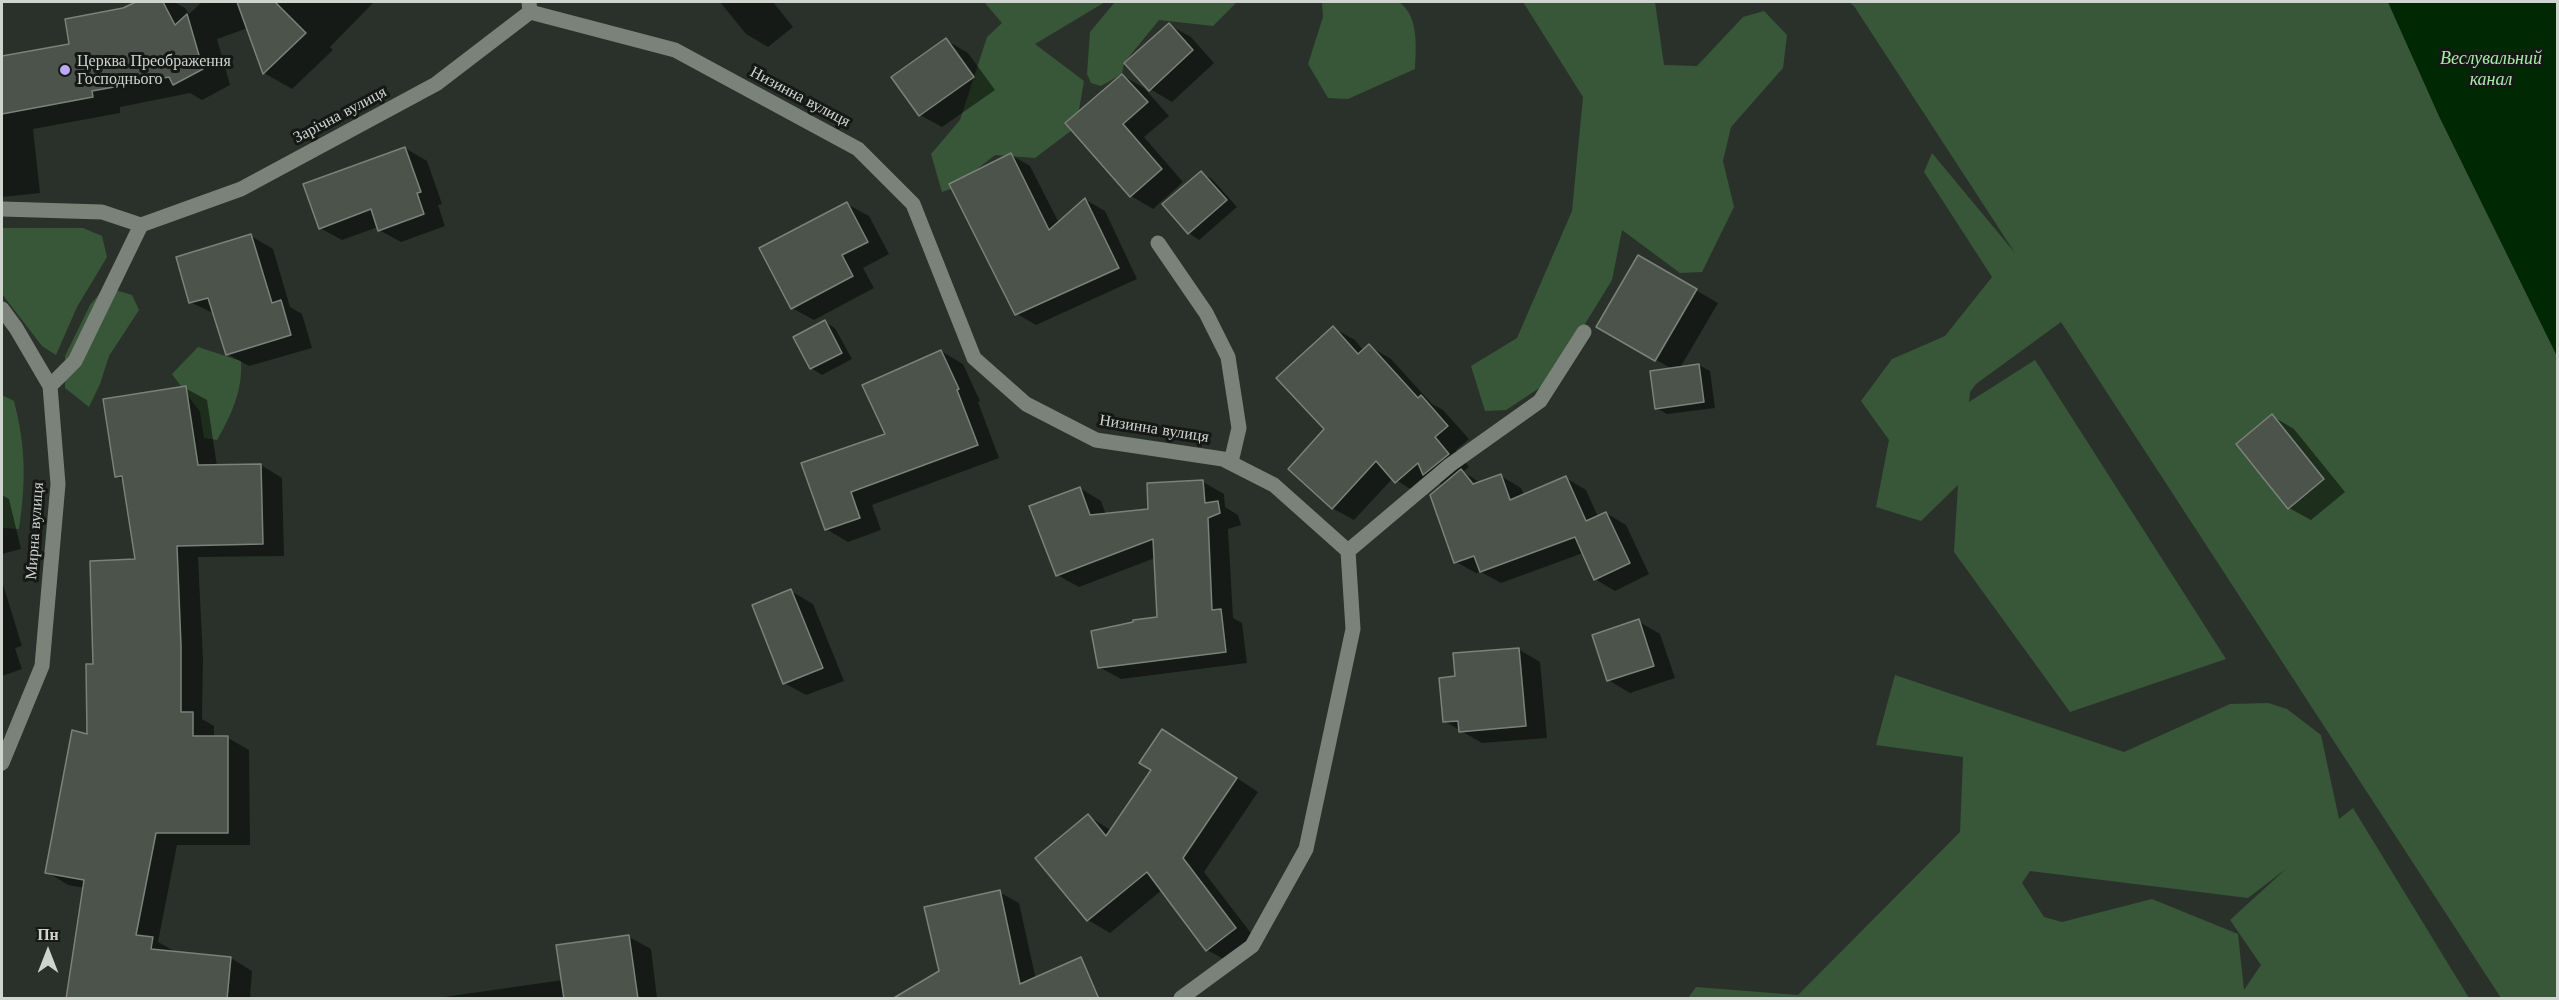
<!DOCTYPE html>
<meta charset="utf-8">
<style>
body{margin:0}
#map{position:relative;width:2559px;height:1000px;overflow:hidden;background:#2a312a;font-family:"Libre Baskerville",serif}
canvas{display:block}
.frame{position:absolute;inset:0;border:3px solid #cfd4cf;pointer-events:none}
.north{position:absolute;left:18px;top:922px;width:60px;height:60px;-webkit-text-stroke:4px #151815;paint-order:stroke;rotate:0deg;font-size:16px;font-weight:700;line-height:24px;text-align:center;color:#cfd4cf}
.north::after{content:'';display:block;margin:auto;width:21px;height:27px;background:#cfd4cf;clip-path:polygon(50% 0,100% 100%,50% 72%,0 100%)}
</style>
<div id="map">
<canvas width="2559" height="1000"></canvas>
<div class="frame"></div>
<div class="north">Пн</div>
</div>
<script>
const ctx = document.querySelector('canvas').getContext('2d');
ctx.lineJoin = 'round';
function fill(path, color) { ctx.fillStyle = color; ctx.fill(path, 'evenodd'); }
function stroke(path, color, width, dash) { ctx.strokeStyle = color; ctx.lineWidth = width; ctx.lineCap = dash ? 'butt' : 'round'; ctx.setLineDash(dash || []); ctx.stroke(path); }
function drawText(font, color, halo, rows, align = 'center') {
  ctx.font = font + ' "Libre Baskerville",serif'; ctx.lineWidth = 6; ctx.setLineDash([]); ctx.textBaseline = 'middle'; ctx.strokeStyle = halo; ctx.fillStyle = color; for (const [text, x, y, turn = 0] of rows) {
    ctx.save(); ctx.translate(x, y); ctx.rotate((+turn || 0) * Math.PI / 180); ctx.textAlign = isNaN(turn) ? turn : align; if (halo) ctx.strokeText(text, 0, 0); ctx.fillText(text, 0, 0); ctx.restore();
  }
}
const green = new Path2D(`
 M 984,2 L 1105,2 L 1035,44 L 1084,81 L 1076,127 L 1035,158 L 995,155 L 953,188 L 942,192 L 931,154 L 960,120 L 987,37 L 1002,23 Z
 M 1115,2 L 1237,2 L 1213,26 L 1159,20 L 1124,63 L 1122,74 L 1101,86 L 1091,83 L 1087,74 L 1090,32 Z
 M 1322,2 L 1399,2 C 1419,16 1416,47 1415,69 L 1348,99 L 1328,98 L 1308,64 L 1323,17 Z
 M 1523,2 L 1655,2 L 1664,65 L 1697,66 L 1743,17 L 1764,11 L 1787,35 L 1783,68 L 1731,127 L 1723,161 L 1734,207 L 1702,272 L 1680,273 L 1622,230 L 1612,280 L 1550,381 L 1506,410 L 1485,411 L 1471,366 L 1517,338 L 1572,211 L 1583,97 Z
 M 1849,2 L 2388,2 L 2439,116 L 2557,356 L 2557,998 L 2501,998 L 2061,322 L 1976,384 L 1970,392 L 1969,402 L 2035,360 L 2226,659 L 2070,712 L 1954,552 L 1958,485 L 1921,521 L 1876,507 L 1889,440 L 1861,401 L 1892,359 L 1945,336 L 1992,277 L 1924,172 L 1932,153 L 2015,253 L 1854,6 Z
 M 3,228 L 83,228 L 102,236 L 107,257 L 77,307 L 56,355 L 42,346 L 2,294 Z
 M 105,287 L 132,295 L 139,310 L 109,356 L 100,384 L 89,407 L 65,388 L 65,356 L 90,305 Z
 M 198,347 L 241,361 C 243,390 231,416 217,440 L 204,438 L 200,412 L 172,374 Z
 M 2,395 L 14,401 C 26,448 26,481 19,529 L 3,528 L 2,522 Z
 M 1895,675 L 2124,752 L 2230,704 L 2268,703 L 2287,709 L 2321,735 L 2339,819 L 2353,808 L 2469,998 L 1688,998 L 1696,987 L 1798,995 L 1960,832 L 1963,757 L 1876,745 ZM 2287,868 L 2230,920 L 2261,965 L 2244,990 L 2238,934 L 2152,899 L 2062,922 L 2044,917 L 2022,883 L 2030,871 L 2248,898 Z`);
const water = new Path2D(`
 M 2388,2 L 2557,2 L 2557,356 L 2439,116 Z`);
const shadow = new Path2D(`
 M 139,2 L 174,2 L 185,8 L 189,14 L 202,2 L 374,2 L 330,47 L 333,50 L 292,89 L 264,73 L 248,28 L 217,39 L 230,85 L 202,100 L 190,93 L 120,107 L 120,113 L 33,129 L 40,193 L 2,197 L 2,57 L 71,45 Z
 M 720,2 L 773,2 L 793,27 L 768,47 L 746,34 Z
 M 1169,25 L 1191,37 L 1214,63 L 1172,102 L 1150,89 Z
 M 946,40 L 968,53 L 995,90 L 942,127 L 920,115 Z
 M 1122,75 L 1144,88 L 1169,116 L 1144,137 L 1183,182 L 1153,209 L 1131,196 L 1067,123 Z
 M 405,148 L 427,161 L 442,204 L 438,205 L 445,226 L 401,242 L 379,230 L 378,227 L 342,240 L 320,228 Z
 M 1011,155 L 1030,166 L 1059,223 L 1086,200 L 1105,211 L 1137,279 L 1036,325 L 1017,314 Z
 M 1201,173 L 1212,179 L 1237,207 L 1199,240 L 1189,233 Z
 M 847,204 L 869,216 L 889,254 L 863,268 L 874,288 L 814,320 L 792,308 Z
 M 251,236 L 273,249 L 290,307 L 302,314 L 312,348 L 249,366 L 227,354 L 215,314 L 190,302 Z
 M 1639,257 L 1718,303 L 1680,368 L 1699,365 L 1710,371 L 1715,408 L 1667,414 L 1656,408 L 1672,369 L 1598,326 Z
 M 825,322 L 835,328 L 852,359 L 822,375 L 811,368 Z
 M 1333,328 L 1355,340 L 1364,351 L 1369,346 L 1391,359 L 1432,404 L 1443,410 L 1469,439 L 1456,450 L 1469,467 L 1463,472 L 1481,483 L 1501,476 L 1521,488 L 1524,495 L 1566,478 L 1586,490 L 1598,517 L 1606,513 L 1626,525 L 1649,574 L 1615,591 L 1595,579 L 1583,553 L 1501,583 L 1481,572 L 1476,573 L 1456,562 L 1443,486 L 1434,480 L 1418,494 L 1393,478 L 1354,520 L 1332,508 L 1326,429 Z
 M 941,351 L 963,364 L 980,401 L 978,402 L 999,458 L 872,505 L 881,530 L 848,542 L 826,529 Z
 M 185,388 L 207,400 L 217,466 L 261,465 L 282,478 L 284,556 L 198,557 L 203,659 L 202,719 L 214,726 L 214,738 L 228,738 L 249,750 L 250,845 L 177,845 L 158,942 L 174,951 L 231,958 L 252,971 L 250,998 L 68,998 L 85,888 L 68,885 L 47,872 L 88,735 L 95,666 L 137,561 L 124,481 L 116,476 Z
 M 2272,416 L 2294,429 L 2345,492 L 2311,520 L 2289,508 Z
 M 1203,482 L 1224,494 L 1225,507 L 1238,515 L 1241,525 L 1228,529 L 1233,618 L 1242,623 L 1247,663 L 1121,679 L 1099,667 L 1158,619 L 1155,558 L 1079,587 L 1057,575 L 1080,488 L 1101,501 L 1106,515 L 1150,510 Z
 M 2,495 L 9,499 L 21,549 L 2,554 Z
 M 2,581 L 22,646 L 15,648 L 22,669 L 2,676 Z
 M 791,591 L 813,604 L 844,681 L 806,695 L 784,683 Z
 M 1638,621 L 1660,634 L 1675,678 L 1630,693 L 1608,680 Z
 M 1518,649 L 1540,662 L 1547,738 L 1482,743 L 1444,721 L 1456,678 Z
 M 1184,743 L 1258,792 L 1204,872 L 1257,941 L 1229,962 L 1207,950 L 1162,890 L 1110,933 L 1088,920 L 1037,858 L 1088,816 L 1112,831 Z
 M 999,892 L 1019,903 L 1040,998 L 941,971 Z
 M 629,937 L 651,949 L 657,998 L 437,998 L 563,980 Z`);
const building = new Path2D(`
 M 136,2 L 163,2 L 175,25 L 187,14 L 203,69 L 173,85 L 169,77 L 92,91 L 93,97 L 2,114 L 2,56 L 69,44 L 65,19 L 123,8 Z
 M 237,2 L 275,2 L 306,33 L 263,74 Z
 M 1169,23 L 1193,50 L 1149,91 L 1124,63 Z
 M 946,38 L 974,77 L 919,116 L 891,77 Z
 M 1122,74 L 1148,102 L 1123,124 L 1162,169 L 1130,197 L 1065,123 Z
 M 405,147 L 421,192 L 417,193 L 424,214 L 378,231 L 371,209 L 319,229 L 303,184 Z
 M 1011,153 L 1049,230 L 1085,198 L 1119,268 L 1015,315 L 949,184 Z
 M 1201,171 L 1227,200 L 1188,234 L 1162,204 Z
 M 847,202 L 868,242 L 842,255 L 853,276 L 791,309 L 759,248 Z
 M 251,234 L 272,303 L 281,300 L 291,335 L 226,355 L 208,298 L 189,303 L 176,257 Z
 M 1638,255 L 1697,289 L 1655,361 L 1596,327 Z
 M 825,320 L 842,353 L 810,369 L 793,337 Z
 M 1333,326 L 1358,354 L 1369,344 L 1418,398 L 1421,395 L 1448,426 L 1435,437 L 1449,454 L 1423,475 L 1418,463 L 1395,483 L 1376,461 L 1332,509 L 1288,469 L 1324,429 L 1276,378 Z
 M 941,350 L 959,389 L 957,390 L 978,445 L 851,492 L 860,518 L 825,530 L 801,463 L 885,434 L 862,385 Z
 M 1699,364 L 1704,402 L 1655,409 L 1650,371 Z
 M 186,386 L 198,465 L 261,464 L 263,544 L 177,546 L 181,646 L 181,712 L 193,712 L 193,736 L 228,736 L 228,833 L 156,833 L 136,935 L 153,937 L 151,949 L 231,957 L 227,999 L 66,999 L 84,880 L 45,873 L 72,730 L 87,734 L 86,664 L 93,664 L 90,561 L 135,559 L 122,476 L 115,477 L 103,399 Z
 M 2272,414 L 2324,479 L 2288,509 L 2236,444 Z
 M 1461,469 L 1473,484 L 1501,474 L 1510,500 L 1566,476 L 1586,521 L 1606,512 L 1630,563 L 1594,580 L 1575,537 L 1480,572 L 1474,556 L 1454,563 L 1430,495 Z
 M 1203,480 L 1205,503 L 1218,501 L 1220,513 L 1208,518 L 1212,610 L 1221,609 L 1226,652 L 1098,668 L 1091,631 L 1133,622 L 1133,620 L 1157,617 L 1153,539 L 1056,576 L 1029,506 L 1080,487 L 1090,515 L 1148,509 L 1147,483 Z
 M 791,589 L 823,668 L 783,684 L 752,605 Z
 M 1639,619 L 1654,666 L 1607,681 L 1592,635 Z
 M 1519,648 L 1526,726 L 1459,732 L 1458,721 L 1443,722 L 1439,678 L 1455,676 L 1453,653 Z
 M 1162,729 L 1237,778 L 1183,858 L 1236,928 L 1206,951 L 1147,872 L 1087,921 L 1035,858 L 1088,814 L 1106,836 L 1151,770 L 1139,763 Z
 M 1000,890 L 1020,984 L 1081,957 L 1099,999 L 892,999 L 939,971 L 924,907 Z
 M 629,935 L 638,999 L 564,999 L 556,945 Z`);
const minor = new Path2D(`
 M 530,12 L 675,50 L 858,149 L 913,204 L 974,358 L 1026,404 L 1096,440 L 1223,459 L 1274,485 L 1348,551 L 1353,629 L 1306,849 L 1252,946 L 1181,998
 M 2,209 L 102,212 L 141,225
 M 1158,243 L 1206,313 L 1228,357 L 1239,428 L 1231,462
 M 2,309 L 16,328 L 50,386 L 58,484 L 42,666 L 2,763
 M 50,386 L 75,361 L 141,225 L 241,189 L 436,84 L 530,12 L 529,2
 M 1348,551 L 1450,465 L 1540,401 L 1584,332`);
const markers = [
 [65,70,6,"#bcaaf6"]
];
const poiNames = [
 ["Церква Преображення",77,61],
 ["Господнього",77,79]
];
const streetNames = [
 ["Низинна вулиця",800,97,28],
 ["Зарічна вулиця",340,115,-28],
 ["Низинна вулиця",1154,429,9],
 ["Мирна вулиця",35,531,-86]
];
const waterNames = [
 ["Веслувальний",2491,59],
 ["канал",2491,80]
];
fill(green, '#385738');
fill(water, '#002903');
fill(shadow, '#0007');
fill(building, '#4b534b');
stroke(building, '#7a827a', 1.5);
stroke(minor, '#7a827a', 15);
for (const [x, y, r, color] of markers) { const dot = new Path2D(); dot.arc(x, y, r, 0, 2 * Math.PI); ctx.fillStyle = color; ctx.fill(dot); stroke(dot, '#151815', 2); }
drawText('16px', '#cfd4cf', '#151815', poiNames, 'left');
drawText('16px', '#cfd4cf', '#151815', streetNames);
drawText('italic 18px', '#a7e9a8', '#151815', waterNames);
</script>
